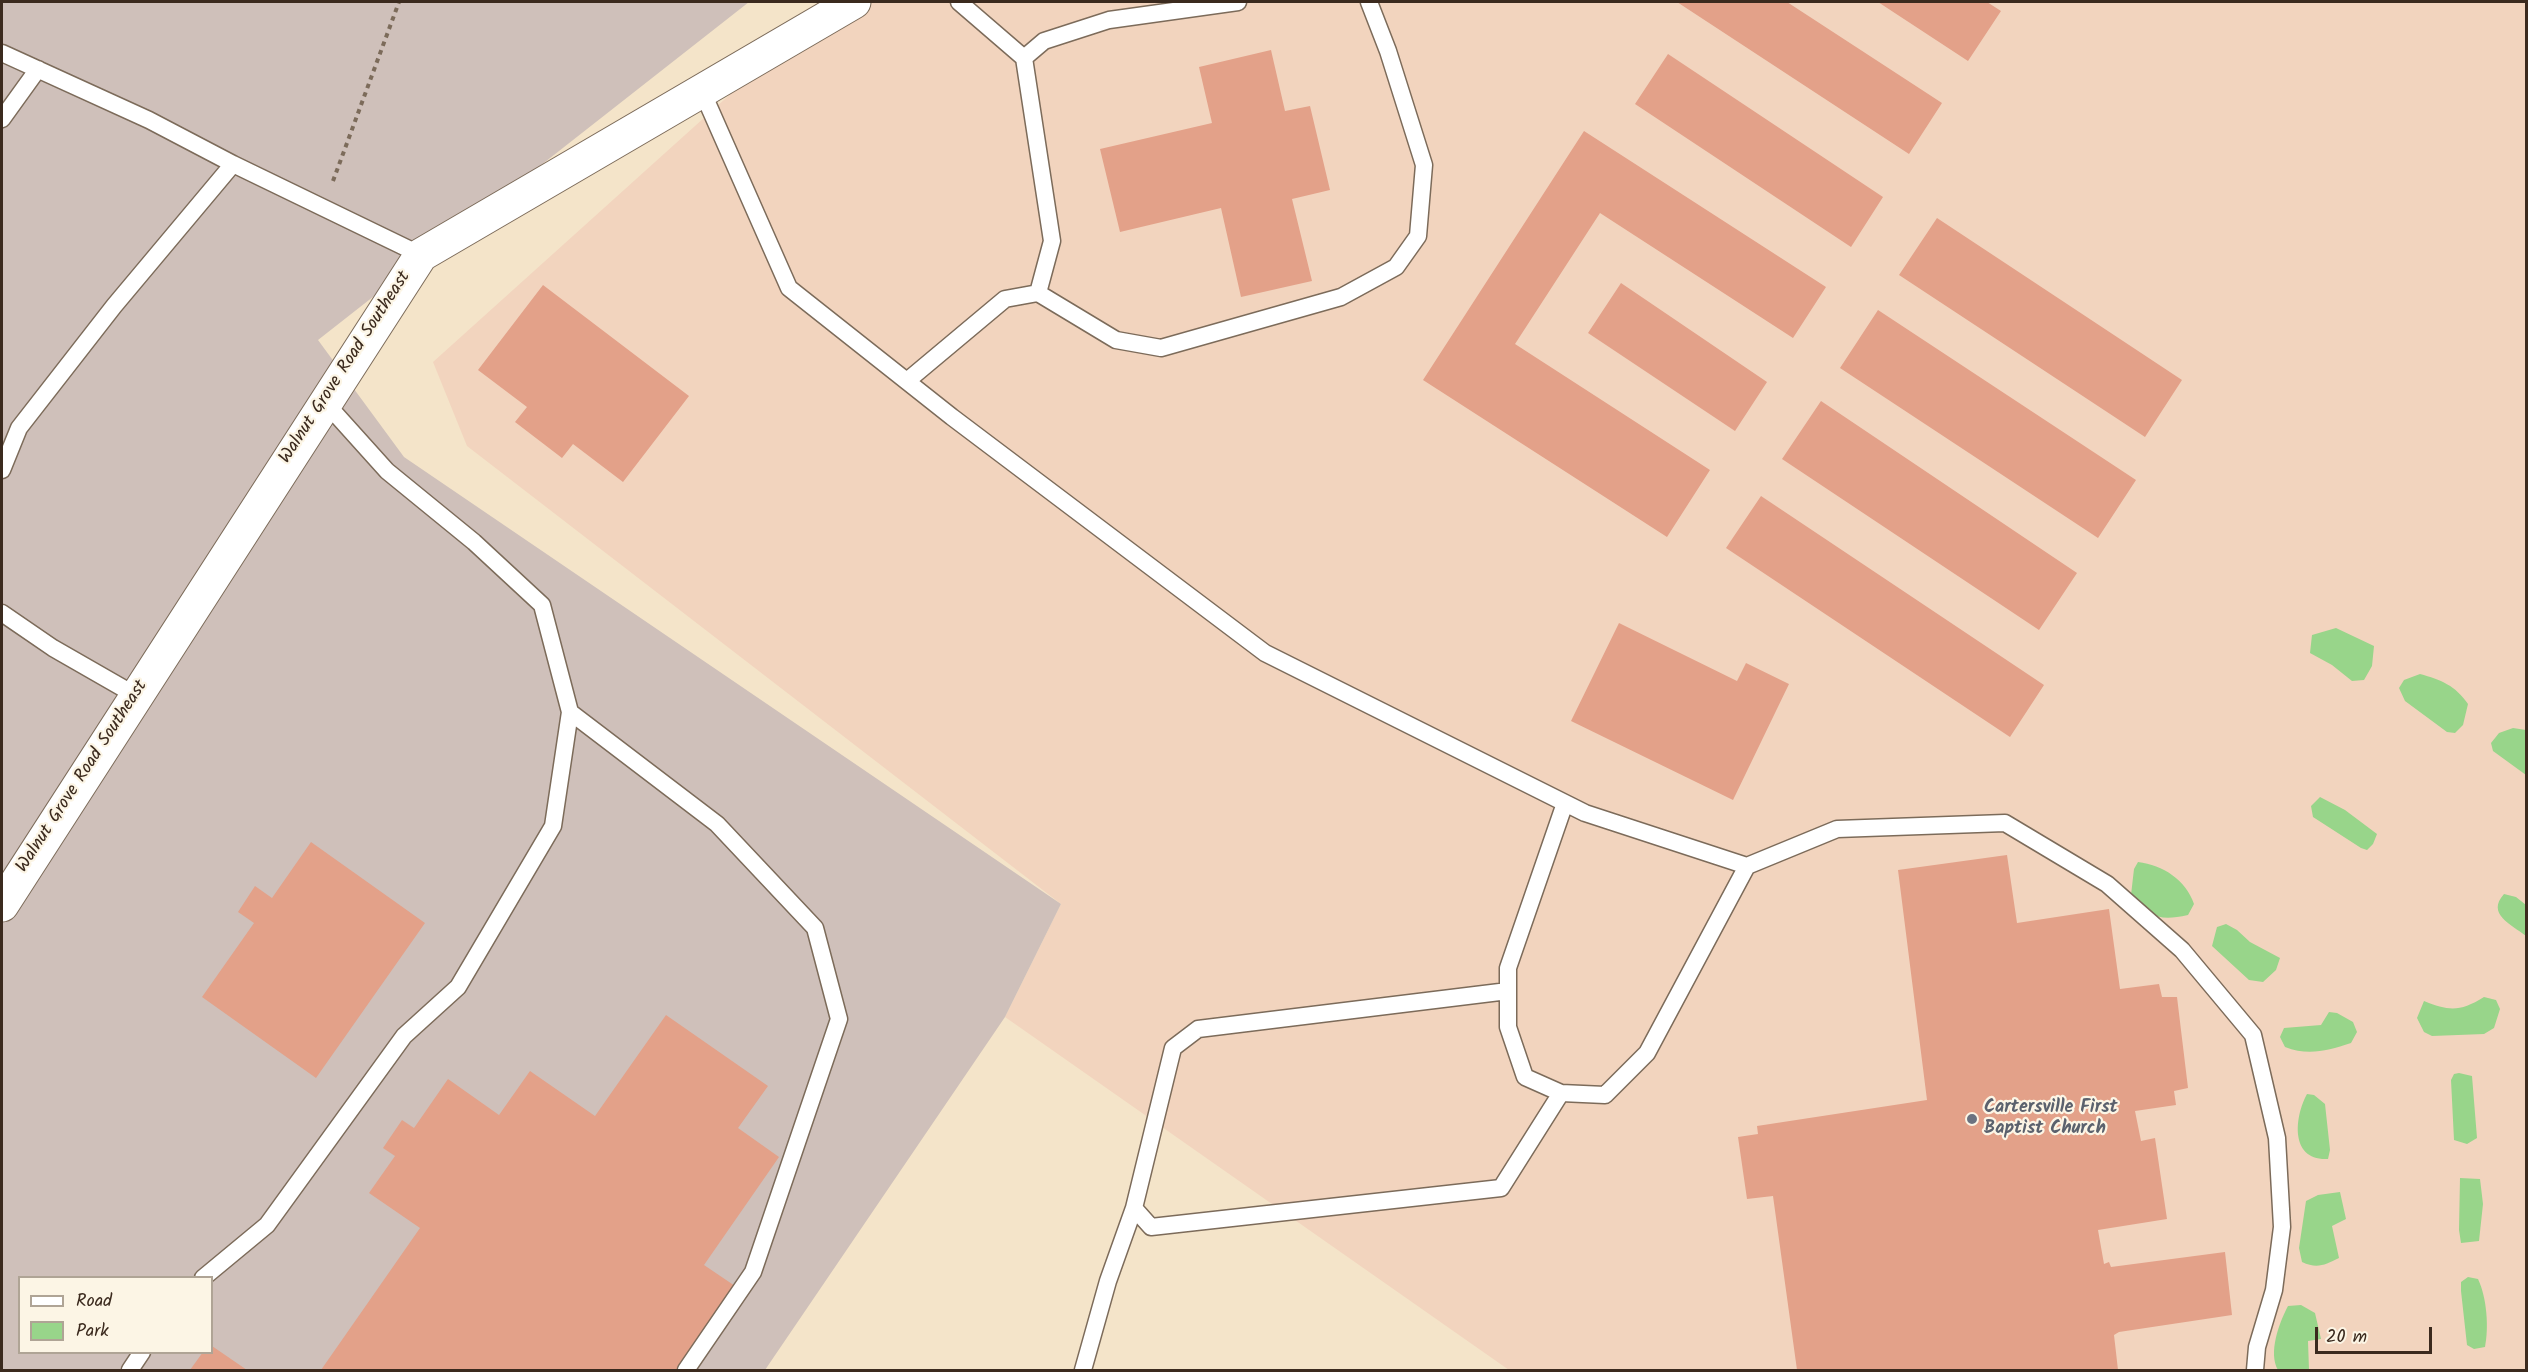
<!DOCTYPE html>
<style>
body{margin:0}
#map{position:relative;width:2528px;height:1372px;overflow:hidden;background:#f4e4c9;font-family:Kalam,sans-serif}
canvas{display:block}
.frame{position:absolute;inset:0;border:3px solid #3b2a1e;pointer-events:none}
.legend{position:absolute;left:18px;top:1276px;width:195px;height:78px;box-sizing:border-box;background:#fcf5e5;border:2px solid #afa495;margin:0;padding:8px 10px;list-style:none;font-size:18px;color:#3b2a1e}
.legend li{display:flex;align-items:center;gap:12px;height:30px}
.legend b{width:30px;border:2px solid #afa495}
.scale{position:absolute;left:2315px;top:1327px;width:117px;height:27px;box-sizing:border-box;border:3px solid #3b2a1e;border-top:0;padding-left:8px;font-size:18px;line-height:21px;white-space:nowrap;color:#3b2a1e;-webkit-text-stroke:4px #fcf5e5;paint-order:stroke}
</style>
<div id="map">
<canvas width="2528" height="1372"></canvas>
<div class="frame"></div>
<ul class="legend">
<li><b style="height:8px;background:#fff"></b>Road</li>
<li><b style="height:16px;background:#98d58a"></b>Park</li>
</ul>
<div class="scale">20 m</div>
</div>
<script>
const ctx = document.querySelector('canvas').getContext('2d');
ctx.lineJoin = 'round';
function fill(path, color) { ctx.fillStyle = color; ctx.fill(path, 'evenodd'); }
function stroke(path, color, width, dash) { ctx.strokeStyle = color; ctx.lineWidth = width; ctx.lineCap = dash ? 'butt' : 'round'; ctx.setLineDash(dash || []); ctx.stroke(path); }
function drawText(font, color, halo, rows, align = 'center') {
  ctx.font = font + ' Kalam,sans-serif'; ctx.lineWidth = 4.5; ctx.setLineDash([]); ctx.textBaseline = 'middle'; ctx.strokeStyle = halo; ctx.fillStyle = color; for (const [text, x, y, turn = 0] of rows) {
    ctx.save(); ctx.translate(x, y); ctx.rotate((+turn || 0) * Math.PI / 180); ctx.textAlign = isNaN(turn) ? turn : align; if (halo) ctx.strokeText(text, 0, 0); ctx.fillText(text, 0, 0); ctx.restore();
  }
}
const built = new Path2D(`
 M 839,2 L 2526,2 L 2526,1370 L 1509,1370 L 1005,1017 L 1061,904 L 467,446 L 433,362 L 796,35 Z`);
const industrial = new Path2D(`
 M 2,2 L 749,2 L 318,340 L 404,457 L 1061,904 L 1005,1017 L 765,1370 L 2,1370 ZM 20,1278 L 212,1278 L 212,1352 L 20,1352 Z`);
const green = new Path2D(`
 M 2336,628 L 2374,646 L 2372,666 L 2364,680 L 2352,681 L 2332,665 L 2310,653 L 2312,635 Z
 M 2420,674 C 2441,680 2455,685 2468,704 L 2463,725 L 2455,733 L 2447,732 L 2405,701 L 2399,688 L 2404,680 Z
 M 2513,728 L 2526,730 L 2526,775 L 2493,751 L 2491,743 L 2499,733 Z
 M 2320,797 L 2345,810 L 2377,834 L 2373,844 L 2367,850 L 2361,848 L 2313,817 L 2311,806 Z
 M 2138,862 C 2163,865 2186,880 2194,904 L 2188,915 C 2157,922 2152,916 2131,895 L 2134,869 Z
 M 2504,894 L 2516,897 L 2526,905 L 2526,936 C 2511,924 2486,914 2504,894 Z
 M 2226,924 L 2237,930 L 2250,942 L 2280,958 L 2276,970 L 2263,982 L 2249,980 L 2212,946 L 2217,927 Z
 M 2484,997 L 2496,1000 L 2500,1009 L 2494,1028 L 2484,1034 L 2432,1036 L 2424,1032 L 2417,1018 L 2424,1001 C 2449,1011 2460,1012 2484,997 Z
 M 2329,1012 L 2337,1013 L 2353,1022 L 2357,1032 L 2351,1043 C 2327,1051 2308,1056 2285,1047 L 2280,1037 L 2284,1028 L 2321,1025 Z
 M 2459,1073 L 2472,1076 L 2477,1138 L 2467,1144 L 2454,1140 L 2451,1080 L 2454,1074 Z
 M 2307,1094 L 2314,1095 L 2325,1104 L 2330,1150 L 2328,1159 C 2290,1161 2294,1118 2307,1094 Z
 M 2460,1178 L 2480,1179 L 2483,1204 L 2479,1241 L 2461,1243 L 2459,1230 Z
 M 2340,1192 L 2346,1219 L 2332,1226 L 2339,1258 C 2325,1265 2317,1269 2302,1262 L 2299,1248 L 2306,1201 L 2318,1195 Z
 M 2468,1277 L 2478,1279 C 2487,1298 2489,1328 2485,1347 L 2474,1349 L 2467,1345 L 2461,1291 L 2461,1282 Z
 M 2301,1305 L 2315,1313 L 2321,1339 L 2308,1341 L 2309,1370 L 2278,1370 C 2268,1353 2279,1323 2288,1306 Z`);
const building = new Path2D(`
 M 1677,2 L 1787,2 L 1942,103 L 1909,154 Z
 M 1878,2 L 1987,2 L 2001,11 L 1968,61 Z
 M 1271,50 L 1285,111 L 1310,106 L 1330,190 L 1292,199 L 1312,281 L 1241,297 L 1221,208 L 1120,232 L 1100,149 L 1212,123 L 1199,67 Z
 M 1668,54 L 1883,197 L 1851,247 L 1635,104 Z
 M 1584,131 L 1826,287 L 1793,338 L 1600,213 L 1515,344 L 1710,470 L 1667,537 L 1423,380 Z
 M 1937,218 L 2182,380 L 2145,437 L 1899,275 Z
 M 1621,283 L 1767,382 L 1735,431 L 1588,333 Z
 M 543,285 L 689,396 L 623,482 L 573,444 L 562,458 L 515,422 L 527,407 L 478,370 Z
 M 1878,310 L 2136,480 L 2098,538 L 1840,368 Z
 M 1821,401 L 2077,573 L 2039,630 L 1782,459 Z
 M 1761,496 L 2044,685 L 2010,737 L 1726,548 Z
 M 1619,623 L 1737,681 L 1746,663 L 1789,684 L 1733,800 L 1571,721 Z
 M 311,842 L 425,923 L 316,1078 L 202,997 L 254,923 L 238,912 L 255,886 L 272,898 Z
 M 2007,855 L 2017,923 L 2109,909 L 2120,989 L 2159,984 L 2162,997 L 2177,997 L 2188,1088 L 2174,1091 L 2176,1105 L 2135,1111 L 2141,1141 L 2155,1138 L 2167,1219 L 2098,1230 L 2104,1264 L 2109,1262 L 2111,1267 L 2225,1252 L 2232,1315 L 2119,1332 L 2114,1335 L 2118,1370 L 1797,1370 L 1773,1196 L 1747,1199 L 1738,1137 L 1758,1134 L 1757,1126 L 1927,1100 L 1898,870 Z
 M 666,1015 L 768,1086 L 738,1128 L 779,1157 L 704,1265 L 738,1288 L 681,1370 L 321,1370 L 420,1228 L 369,1193 L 395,1156 L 383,1148 L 402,1120 L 414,1128 L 448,1079 L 499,1115 L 530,1071 L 595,1116 Z
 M 212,1346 L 247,1370 L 190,1370 L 203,1352 L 212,1352 Z`);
const path = new Path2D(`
 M 333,181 L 399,2`);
const lane = new Path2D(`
 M 959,2 L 1024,58
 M 2,53 L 149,120 L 233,164
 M 702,91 L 789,288 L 952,417 L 1265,653 L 1585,813 L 1747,866 L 1837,829 L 2005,823 L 2107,884 L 2182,950 L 2253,1035 L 2277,1138 L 2282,1227 L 2274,1290 L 2257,1347 L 2255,1370
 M 2,119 L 38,69
 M 1038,293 L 1052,241 L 1024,58 L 1044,41 L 1109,20 L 1238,2
 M 907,381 L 1005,299 L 1038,293 L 1116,340 L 1161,348 L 1341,297 L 1396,267 L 1418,236 L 1424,165 L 1388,51 L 1369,2
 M 2,470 L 19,428 L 114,306 L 233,164 L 421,255
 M 2,613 L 53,648 L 135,695
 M 570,712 L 717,824 L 815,928 L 839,1019 L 753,1272 L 686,1370
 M 1565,803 L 1508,968 L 1508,1027 L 1525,1077 L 1561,1093 L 1605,1095 L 1647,1053 L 1747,866
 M 1508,991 L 1198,1029 L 1173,1048 L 1134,1208 L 1151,1227 L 1501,1188 L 1561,1093
 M 203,1278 L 267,1225 L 404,1036 L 458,987 L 553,826 L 570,712 L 542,605 L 474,542 L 387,471 L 324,401
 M 130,1370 L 142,1352
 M 1083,1370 L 1108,1281 L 1134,1208`);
const street = new Path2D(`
 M 2,905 L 421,255 L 854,2`);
const markers = [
 [1972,1119,6,"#6b7280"]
];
const streetNames = [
 ["Walnut Grove Road Southeast",346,368,-57],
 ["Walnut Grove Road Southeast",83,777,-57]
];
const worshipNames = [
 ["Cartersville First",1984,1109],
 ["Baptist Church",1984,1130]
];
fill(built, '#f2d4be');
fill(industrial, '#cfc0ba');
fill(green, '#98d58a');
fill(building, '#e3a189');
stroke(lane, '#7c6b5a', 19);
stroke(street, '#7c6b5a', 35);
stroke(path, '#7c6b5a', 4, [4.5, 4.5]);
stroke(lane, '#fff', 16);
stroke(street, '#fff', 33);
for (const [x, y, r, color] of markers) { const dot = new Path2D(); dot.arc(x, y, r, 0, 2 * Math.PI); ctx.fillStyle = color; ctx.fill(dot); stroke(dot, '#fcf5e5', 2); }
drawText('18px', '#3b2a1e', '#fcf5e5', streetNames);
drawText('bold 18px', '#5b616d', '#fcf5e5', worshipNames, 'left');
</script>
